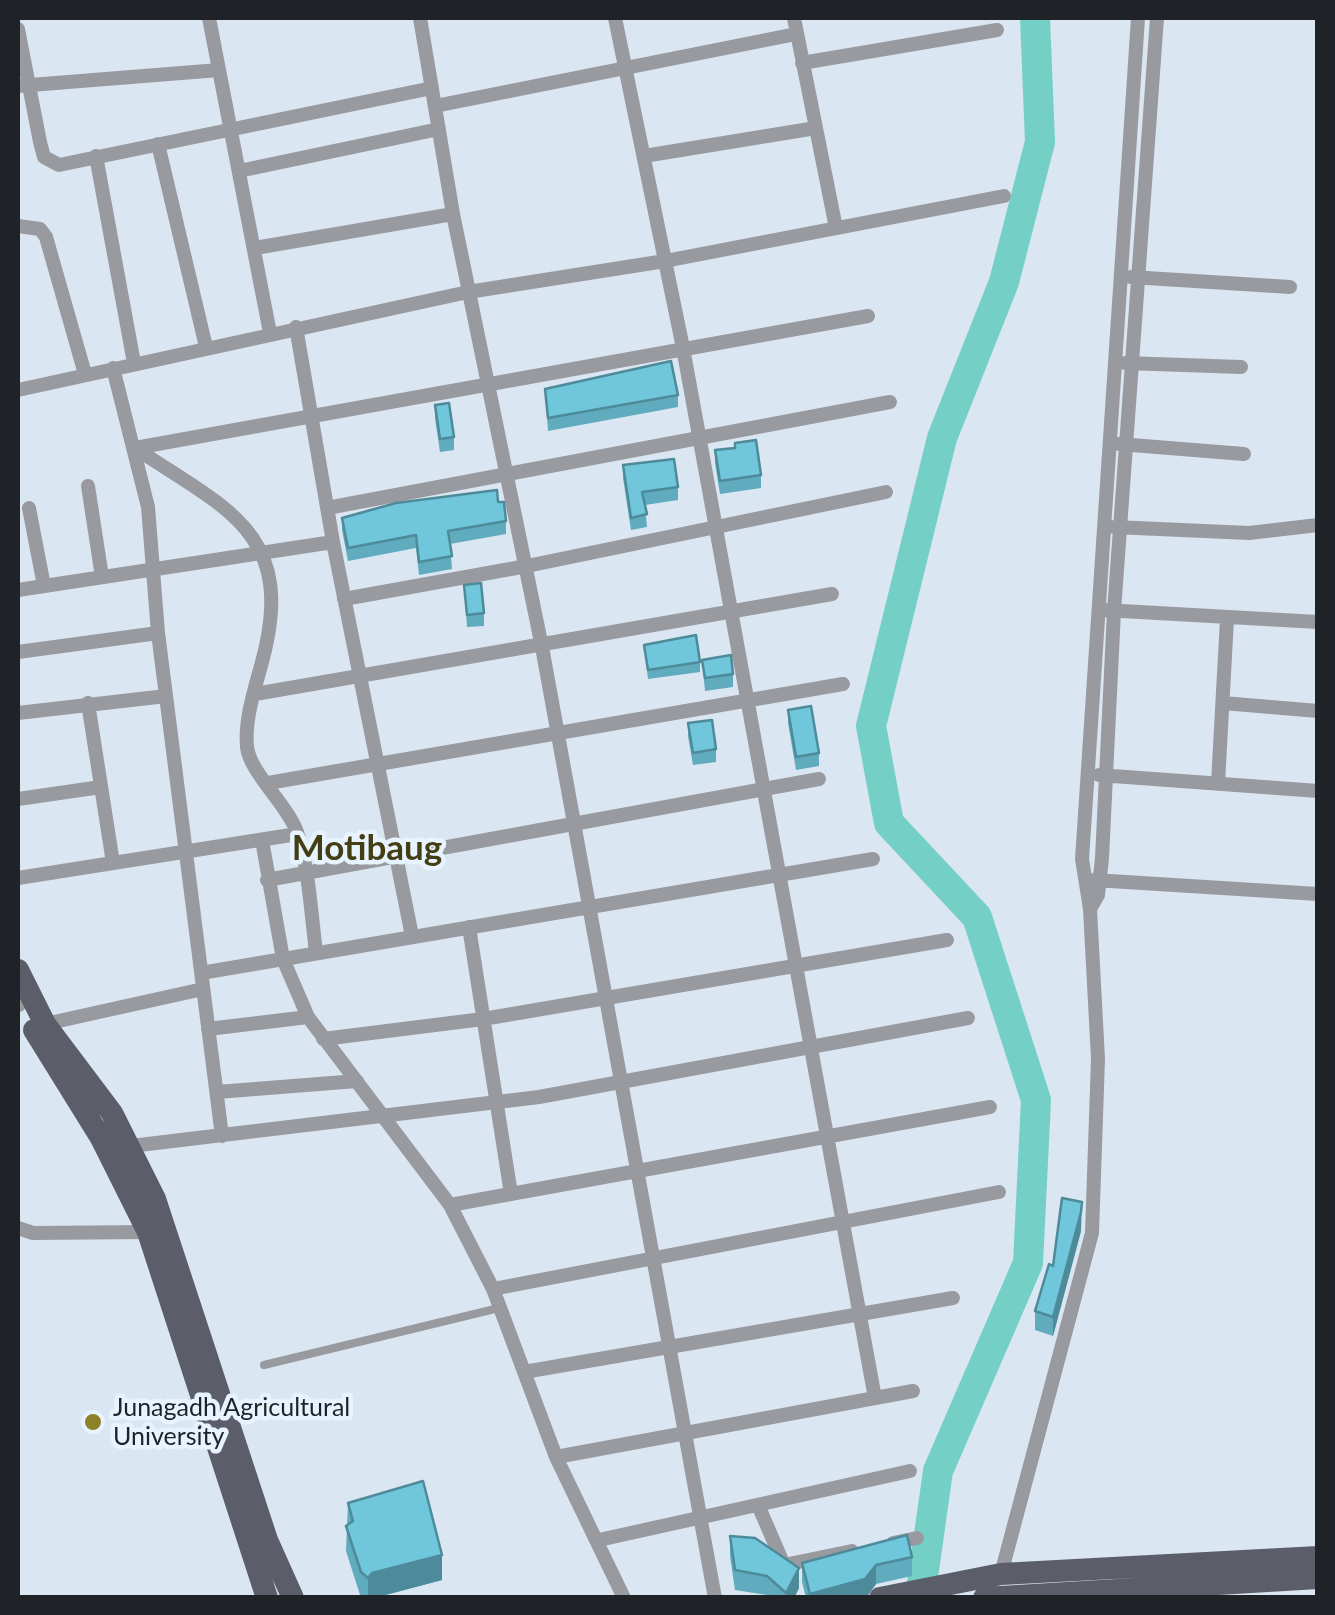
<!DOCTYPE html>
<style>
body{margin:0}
#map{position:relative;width:1335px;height:1615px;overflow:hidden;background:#dae6f1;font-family:Lato,sans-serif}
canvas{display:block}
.frame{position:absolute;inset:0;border:20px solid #1f2327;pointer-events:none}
</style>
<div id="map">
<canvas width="1335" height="1615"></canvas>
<div class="frame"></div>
</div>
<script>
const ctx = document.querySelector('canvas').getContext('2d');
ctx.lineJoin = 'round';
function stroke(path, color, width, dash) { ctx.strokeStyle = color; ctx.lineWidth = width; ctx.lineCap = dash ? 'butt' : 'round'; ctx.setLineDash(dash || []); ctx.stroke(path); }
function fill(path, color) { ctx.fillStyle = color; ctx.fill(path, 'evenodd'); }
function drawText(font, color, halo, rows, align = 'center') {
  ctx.font = font + ' Lato,sans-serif'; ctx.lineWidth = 9; ctx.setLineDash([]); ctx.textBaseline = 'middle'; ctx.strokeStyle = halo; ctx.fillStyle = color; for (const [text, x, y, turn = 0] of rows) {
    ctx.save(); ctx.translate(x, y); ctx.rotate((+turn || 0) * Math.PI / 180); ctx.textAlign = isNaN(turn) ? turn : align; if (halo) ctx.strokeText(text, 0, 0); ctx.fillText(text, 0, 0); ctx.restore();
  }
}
const river = new Path2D(`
 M 920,1598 L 938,1471 L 1028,1263 L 1036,1100 L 977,917 L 889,823 L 871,726 L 942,438 L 1004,282 L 1040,142 L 1035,18`);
const service = new Path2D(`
 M 264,1365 L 499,1308`);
const minor = new Path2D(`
 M 209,18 L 270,333
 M 420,18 L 453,214 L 542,647 L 715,1598
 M 615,18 L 683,348 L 875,1398
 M 794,18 L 836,228
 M 18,29 L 40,142 L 44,157 L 59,165 L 432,88
 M 802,63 L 997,30
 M 18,86 L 219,70
 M 435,106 L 796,34
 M 158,144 L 206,347
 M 96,156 L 134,363
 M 644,156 L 816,128
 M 239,171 L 439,129
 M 18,226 L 40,229 L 46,237 L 85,374
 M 255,248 L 453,214
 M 1131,277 L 1290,287
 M 296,327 L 333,542 L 412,936
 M 1125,363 L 1241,367
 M 113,368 L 148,507 L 158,633 L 222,1136
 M 18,390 L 468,292 L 665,261 L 1004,196
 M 1119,444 L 1244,454
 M 135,448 L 868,316
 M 135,448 C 223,507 293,531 265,650 C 258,681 244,715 247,747 C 250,773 287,804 297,832 C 309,869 311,913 316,952
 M 88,486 L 102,577
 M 29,508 L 44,586
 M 327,508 L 890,402
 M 1114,527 L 1249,533 L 1318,525
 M 18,590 L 333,542
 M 344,599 L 527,566 L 886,492
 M 1104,610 L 1318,622
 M 18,652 L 158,633
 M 255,694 L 832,594
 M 88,703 L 113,863
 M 1223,703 L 1318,711
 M 18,713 L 166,696
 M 1099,775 L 1318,791
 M 268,783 L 843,684
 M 1218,783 L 1227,619
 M 18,799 L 101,787
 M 262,840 L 283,959 L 308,1017 L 450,1205 L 493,1289 L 556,1457 L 624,1598
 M 18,878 L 297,834
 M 267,880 L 819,779
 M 1094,880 L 1318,894
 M 1090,909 L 1098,895 L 1102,858 L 1114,611 L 1157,18
 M 469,927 L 511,1194
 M 201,973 L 873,859
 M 18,1005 L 19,1005
 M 45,1024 L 203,989
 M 208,1029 L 308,1017
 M 323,1039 L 483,1019 L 947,940
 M 217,1092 L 357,1081
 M 131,1146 L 539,1097 L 968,1018
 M 450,1205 L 990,1107
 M 18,1228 L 33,1233 L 148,1232
 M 493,1289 L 999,1192
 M 524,1372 L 953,1298
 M 556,1457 L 913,1391
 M 758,1505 L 784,1565 L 852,1551
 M 599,1540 L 910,1471
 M 893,1543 L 917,1538
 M 1001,1574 L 1092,1233 L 1098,1059 L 1090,909 L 1082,859 L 1138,18`);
const primary = new Path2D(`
 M 18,970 L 45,1024 L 112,1113 L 155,1199 L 267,1540 L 293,1598
 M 34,1030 L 101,1138 L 148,1232 L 267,1598
 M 880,1598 L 1001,1574 L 1318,1557
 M 984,1598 L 1318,1578`);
const wall = new Path2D(`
 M 545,389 L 678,395 L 678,407 L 548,431 Z
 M 435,405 L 454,437 L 454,450 L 440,452 L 435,418 Z
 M 715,450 L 761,475 L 761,488 L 720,494 L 715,463 Z
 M 623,465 L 678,487 L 678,500 L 645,505 L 647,527 L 631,530 L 623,478 Z
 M 342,518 L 506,521 L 506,534 L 450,544 L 452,569 L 419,575 L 416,548 L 348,561 L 342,530 Z
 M 464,585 L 484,613 L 484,626 L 467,627 Z
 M 644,645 L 700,662 L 700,672 L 648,679 Z
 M 702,660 L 733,674 L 733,687 L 705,691 Z
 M 788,710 L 819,753 L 819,766 L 796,770 L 788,723 Z
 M 688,723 L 716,749 L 716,762 L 693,765 L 688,736 Z
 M 1081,1231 L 1053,1336 L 1035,1330 L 1035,1311 L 1053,1266 Z
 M 348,1503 L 442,1580 L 374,1598 L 361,1598 L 346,1551 Z
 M 730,1536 L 799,1588 L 794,1598 L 770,1598 L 767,1595 L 735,1590 L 730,1556 Z
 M 912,1557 L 912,1576 L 876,1584 L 866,1598 L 806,1598 L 802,1582 L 802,1563 Z`);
const shadedWall = new Path2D(`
 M 1082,1202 L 1081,1231 L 1053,1336 L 1053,1317 Z
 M 442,1555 L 442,1580 L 374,1598 L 368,1598 L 368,1578 L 372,1573 Z
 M 876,1565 L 876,1584 L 866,1598 L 810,1598 L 810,1594 Z
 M 799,1568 L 799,1588 L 794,1598 L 786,1598 L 786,1593 Z`);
const building = new Path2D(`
 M 671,361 L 678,395 L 548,418 L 545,389 Z
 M 449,403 L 454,437 L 440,439 L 435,405 Z
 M 756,440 L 761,475 L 720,481 L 715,450 L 735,448 L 735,443 Z
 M 674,459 L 678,487 L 642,492 L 647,514 L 631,518 L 623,465 Z
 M 497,490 L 498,502 L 504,502 L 506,521 L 448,531 L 452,556 L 419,562 L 416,535 L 348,548 L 342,518 L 396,503 Z
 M 481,583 L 484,613 L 467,615 L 464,585 Z
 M 696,635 L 700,662 L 648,670 L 644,645 Z
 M 731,655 L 733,674 L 705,678 L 702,660 Z
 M 811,706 L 819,753 L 796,757 L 788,710 Z
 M 712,720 L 716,749 L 693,753 L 688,723 Z
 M 1062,1198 L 1082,1202 L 1081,1212 L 1053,1317 L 1035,1311 L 1049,1264 L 1053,1266 Z
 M 423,1481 L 442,1555 L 372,1573 L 368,1578 L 361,1572 L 346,1526 L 353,1521 L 348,1503 Z
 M 907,1535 L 912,1557 L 876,1565 L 865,1579 L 810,1594 L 802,1563 Z
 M 730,1536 L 755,1538 L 799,1568 L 786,1593 L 767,1576 L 735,1570 Z`);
const markers = [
 [93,1422,10,"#8d8128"]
];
const poiNames = [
 ["Junagadh Agricultural",113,1408],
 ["University",113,1437]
];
const districtNames = [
 ["Motibaug",367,849]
];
stroke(river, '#74cfc6', 30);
stroke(service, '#999aa0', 8);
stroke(minor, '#999aa0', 14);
stroke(primary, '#5b5e68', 22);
fill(wall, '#60abbd');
fill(shadedWall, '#4e8b9a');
fill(building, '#70c7dc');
stroke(building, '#4e8b9a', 2.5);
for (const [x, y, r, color] of markers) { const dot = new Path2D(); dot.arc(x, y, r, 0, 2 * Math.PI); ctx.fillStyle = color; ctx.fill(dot); stroke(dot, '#e7f3fe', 4); }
drawText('25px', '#1f2327', '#e7f3fe', poiNames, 'left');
drawText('bold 35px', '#443e15', '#e7f3fe', districtNames);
</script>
